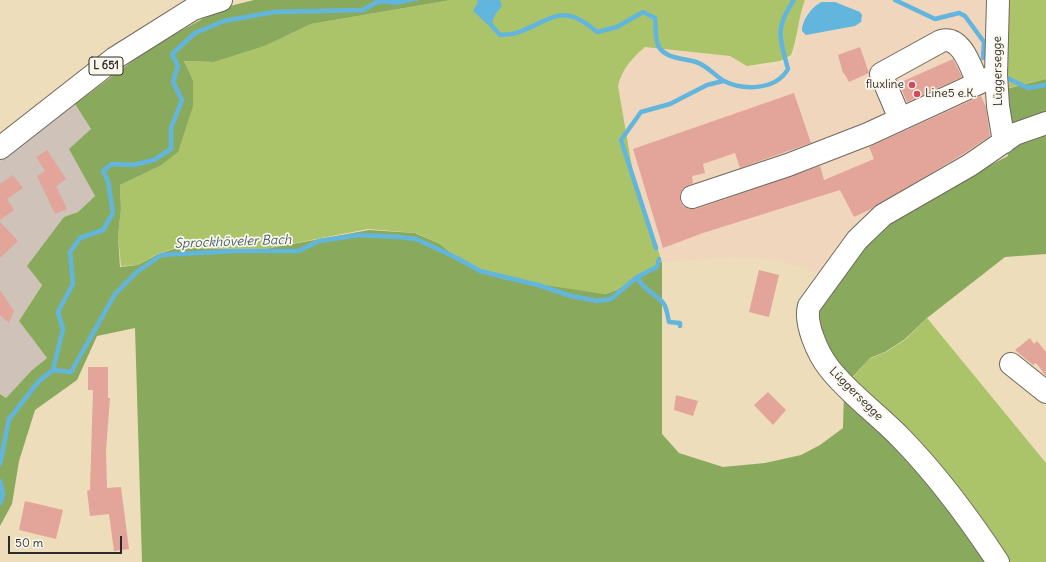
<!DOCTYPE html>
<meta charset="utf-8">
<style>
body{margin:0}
#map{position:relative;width:1046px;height:562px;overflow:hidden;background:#edddba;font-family:Delius,sans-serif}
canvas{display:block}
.scale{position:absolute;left:8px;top:536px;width:114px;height:18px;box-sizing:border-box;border:2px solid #2b2b2b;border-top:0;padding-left:5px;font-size:12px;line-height:14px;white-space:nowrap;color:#2b2b2b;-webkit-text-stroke:3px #fbf7ec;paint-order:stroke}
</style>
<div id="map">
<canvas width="1046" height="562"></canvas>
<div class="scale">50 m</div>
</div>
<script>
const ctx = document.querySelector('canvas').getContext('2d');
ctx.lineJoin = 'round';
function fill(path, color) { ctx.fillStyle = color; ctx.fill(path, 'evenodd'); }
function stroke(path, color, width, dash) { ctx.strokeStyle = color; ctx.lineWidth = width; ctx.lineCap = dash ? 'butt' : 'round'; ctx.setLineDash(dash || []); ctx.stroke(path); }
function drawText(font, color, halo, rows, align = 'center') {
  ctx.font = font + ' Delius,sans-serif'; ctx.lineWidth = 3.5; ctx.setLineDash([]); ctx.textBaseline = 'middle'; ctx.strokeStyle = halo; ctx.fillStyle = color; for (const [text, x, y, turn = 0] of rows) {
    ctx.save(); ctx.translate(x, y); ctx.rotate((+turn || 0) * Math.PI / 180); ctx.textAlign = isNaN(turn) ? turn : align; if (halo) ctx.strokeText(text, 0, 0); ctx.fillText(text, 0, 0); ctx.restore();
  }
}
const built = new Path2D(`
 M 805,0 L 992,0 L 1002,147 L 827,276 L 779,260 L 734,257 L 663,262 L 645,205 L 633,173 L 618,86 L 621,74 L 634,57 L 644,47 L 730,56 L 746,65 L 751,66 L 766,67 L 781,63 L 794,56 L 799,39 L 798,26 Z`);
const industrial = new Path2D(`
 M 75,104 L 91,129 L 84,175 L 95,196 L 78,212 L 64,217 L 42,284 L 19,321 L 47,358 L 32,370 L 6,398 L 0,394 L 0,161 Z`);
const green = new Path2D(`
 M 451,0 L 805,0 C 798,18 798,37 791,55 L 780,61 L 747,66 L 730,56 L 645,47 C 632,58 622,69 618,86 L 633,173 L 662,262 L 617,290 L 604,294 L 554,288 L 503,279 L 473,269 L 459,260 L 440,244 L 416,233 L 368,229 L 265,249 L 177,247 L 155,255 L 138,265 L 121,266 L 118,236 L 121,209 L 120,185 L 160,166 L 193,80 L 184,61 L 214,62 L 265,46 L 311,24 Z
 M 1004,0 L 1046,0 L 1046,79 L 1000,90 Z
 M 927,318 L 1046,463 L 1046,562 L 1004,562 L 849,382 L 869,359 L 886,352 L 906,339 Z`);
const forest = new Path2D(`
 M 254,0 L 451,0 L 311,24 L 265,46 L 214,62 L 184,61 L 193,80 L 193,106 L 178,152 L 160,166 L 120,185 L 121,209 L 118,236 L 120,267 L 138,265 L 156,255 L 176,248 L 265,249 L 369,230 L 415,233 L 440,244 L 459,260 L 473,269 L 503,279 L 605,294 L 617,290 L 662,262 L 662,434 L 679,453 L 723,467 L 765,463 L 801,455 L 820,445 L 843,428 L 844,390 L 886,429 L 993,562 L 142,562 L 135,328 L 97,336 L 77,380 L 35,410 L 19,461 L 12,504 L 0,526 L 0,394 L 6,398 L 32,370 L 47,358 L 19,321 L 42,285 L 27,266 L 64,217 L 78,212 L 95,196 L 69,149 L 91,129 L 75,104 L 150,48 L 222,8 Z
 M 1046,79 L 1046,254 L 1005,257 L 927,318 L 905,339 L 885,352 L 870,358 L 848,382 L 838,370 L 812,315 L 861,242 L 930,196 L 1008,156 L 1005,140 L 1002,90 Z`);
const water = new Path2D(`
 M 381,0 L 421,0 L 396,5 L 375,3 Z
 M 477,0 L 500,0 L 502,6 L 495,15 L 491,25 L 488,25 L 473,11 L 478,2 Z
 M 822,2 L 835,2 L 860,12 L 862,15 L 861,22 L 855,26 L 806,35 L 802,31 C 802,20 812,6 822,2 Z`);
const stream = new Path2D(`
 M 895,0 L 935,19 L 959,13 L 965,16 L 984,42 L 983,58
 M 489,20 L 491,25 L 500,35 C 506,34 513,35 519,32 C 554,19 562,2 597,32 L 617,27 L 643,12 L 655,18 C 656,26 655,38 658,45 C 664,59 684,58 696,62 C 708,66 715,76 724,81 C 744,91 776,90 788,69 C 780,38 774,29 794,0
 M 1005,77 L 1028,88 L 1046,85
 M 656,248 L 621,140 L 641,112 L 670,104 L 707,85 L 723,81
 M 637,277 C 644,292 660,295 665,306 C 667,311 668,317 669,322 L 680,323 L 680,326
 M 53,370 L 71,372 L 115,294 L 137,272 L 161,255 L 235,251 L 299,251 L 319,241 L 360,235 L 398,237 L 416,239 L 457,258 L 480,271 L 538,285 L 571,296 L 597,301 L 611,299 L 637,277 L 657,267 L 659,259
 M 0,464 L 9,419 L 39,381 L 53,370 L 63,329 L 58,312 L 73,284 L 70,252 L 80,238 L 103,230 L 113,213 L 108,181 L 103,171 L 112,164 L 133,165 L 154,160 L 171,149 L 171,128 L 182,100 L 173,82 L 178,66 L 172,54 L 195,33 L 224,21 L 274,12 L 363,10 L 375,3 L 388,0
 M 0,481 L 3,495 L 0,503`);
const building = new Path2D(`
 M 860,47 L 869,73 L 849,82 L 844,73 L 843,73 L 838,55 Z
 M 953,59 L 962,77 L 907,102 L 899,83 Z
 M 794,93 L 811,143 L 740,168 L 735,153 L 703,164 L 705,173 L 692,176 L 693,183 L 683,188 L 680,194 L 680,201 L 683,206 L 689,209 L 696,209 L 820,166 L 824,180 L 874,159 L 869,147 L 981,96 L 986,107 L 990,136 L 963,154 L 871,209 L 854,217 L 840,190 L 703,233 L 663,248 L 633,149 Z
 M 47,150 L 66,179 L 56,186 L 67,209 L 55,214 L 37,176 L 45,171 L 36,157 Z
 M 13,175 L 23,188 L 7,199 L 14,210 L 0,220 L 0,184 Z
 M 0,222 L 18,241 L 0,258 Z
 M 759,270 L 779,275 L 769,317 L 749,312 Z
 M 0,290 L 14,311 L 9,323 L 0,315 Z
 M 1030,338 L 1034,344 L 1037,341 L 1046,352 L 1046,376 L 1036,363 L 1033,365 L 1015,350 Z
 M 88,367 L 108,367 L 108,398 L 110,398 L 106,450 L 107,488 L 121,487 L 129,549 L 114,551 L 109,514 L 90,516 L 87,491 L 90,490 L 93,390 L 88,390 Z
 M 768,392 L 786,410 L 773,425 L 754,405 Z
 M 676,395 L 698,401 L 693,416 L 674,410 Z
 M 25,501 L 63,510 L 56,539 L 19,530 Z`);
const minor = new Path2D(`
 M 998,0 L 996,75 L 998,106 L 1004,142
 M 900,119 L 881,74 L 941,41 C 962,35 971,68 978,83
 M 692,197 L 788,165 L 868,134 L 996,75
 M 1011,364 L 1046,392
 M 998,562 C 969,518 937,475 901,438 C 878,414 849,394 829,368 C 818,354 804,323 809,306 L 857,240 L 883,215 L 970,165 L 1015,134 L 1046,123`);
const major = new Path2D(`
 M 0,148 L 115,58 L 193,9 L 221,0`);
const markers = [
 [912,85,4,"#d1495b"],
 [917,94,4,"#d1495b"]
];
const shields = [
 [106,66,34]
];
const shieldNames = [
 ["L 651",106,66]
];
const streetNames = [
 ["Lüggersegge",998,71,-91],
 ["Lüggersegge",856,394,45]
];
const poiNames = [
 ["fluxline",904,85],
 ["Line5 e.K.",925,94,"left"]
];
const waterNames = [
 ["Sprockhöveler Bach",233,242,-2]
];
fill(built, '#f0d6bc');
fill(industrial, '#cec2b9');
fill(green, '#acc469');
fill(forest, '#89aa5d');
fill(water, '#62b6de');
stroke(stream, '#62b6de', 4.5);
fill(building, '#e3a49a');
stroke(minor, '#6f695d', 24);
stroke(major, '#6f695d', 24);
stroke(minor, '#fff', 22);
stroke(major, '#fff', 22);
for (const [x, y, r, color] of markers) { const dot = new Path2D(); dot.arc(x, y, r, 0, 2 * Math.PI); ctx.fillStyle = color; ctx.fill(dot); stroke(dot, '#fbf7ec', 1.5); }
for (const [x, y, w] of shields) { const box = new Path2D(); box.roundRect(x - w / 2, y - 9, w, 18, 3); ctx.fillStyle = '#fbf7ec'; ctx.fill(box); stroke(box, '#2b2b2b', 1); }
drawText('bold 11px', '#2b2b2b', null, shieldNames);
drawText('12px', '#2b2b2b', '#fbf7ec', streetNames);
drawText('12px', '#2b2b2b', '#fbf7ec', poiNames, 'right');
drawText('italic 13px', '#3e5c6a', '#fbf7ec', waterNames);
</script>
